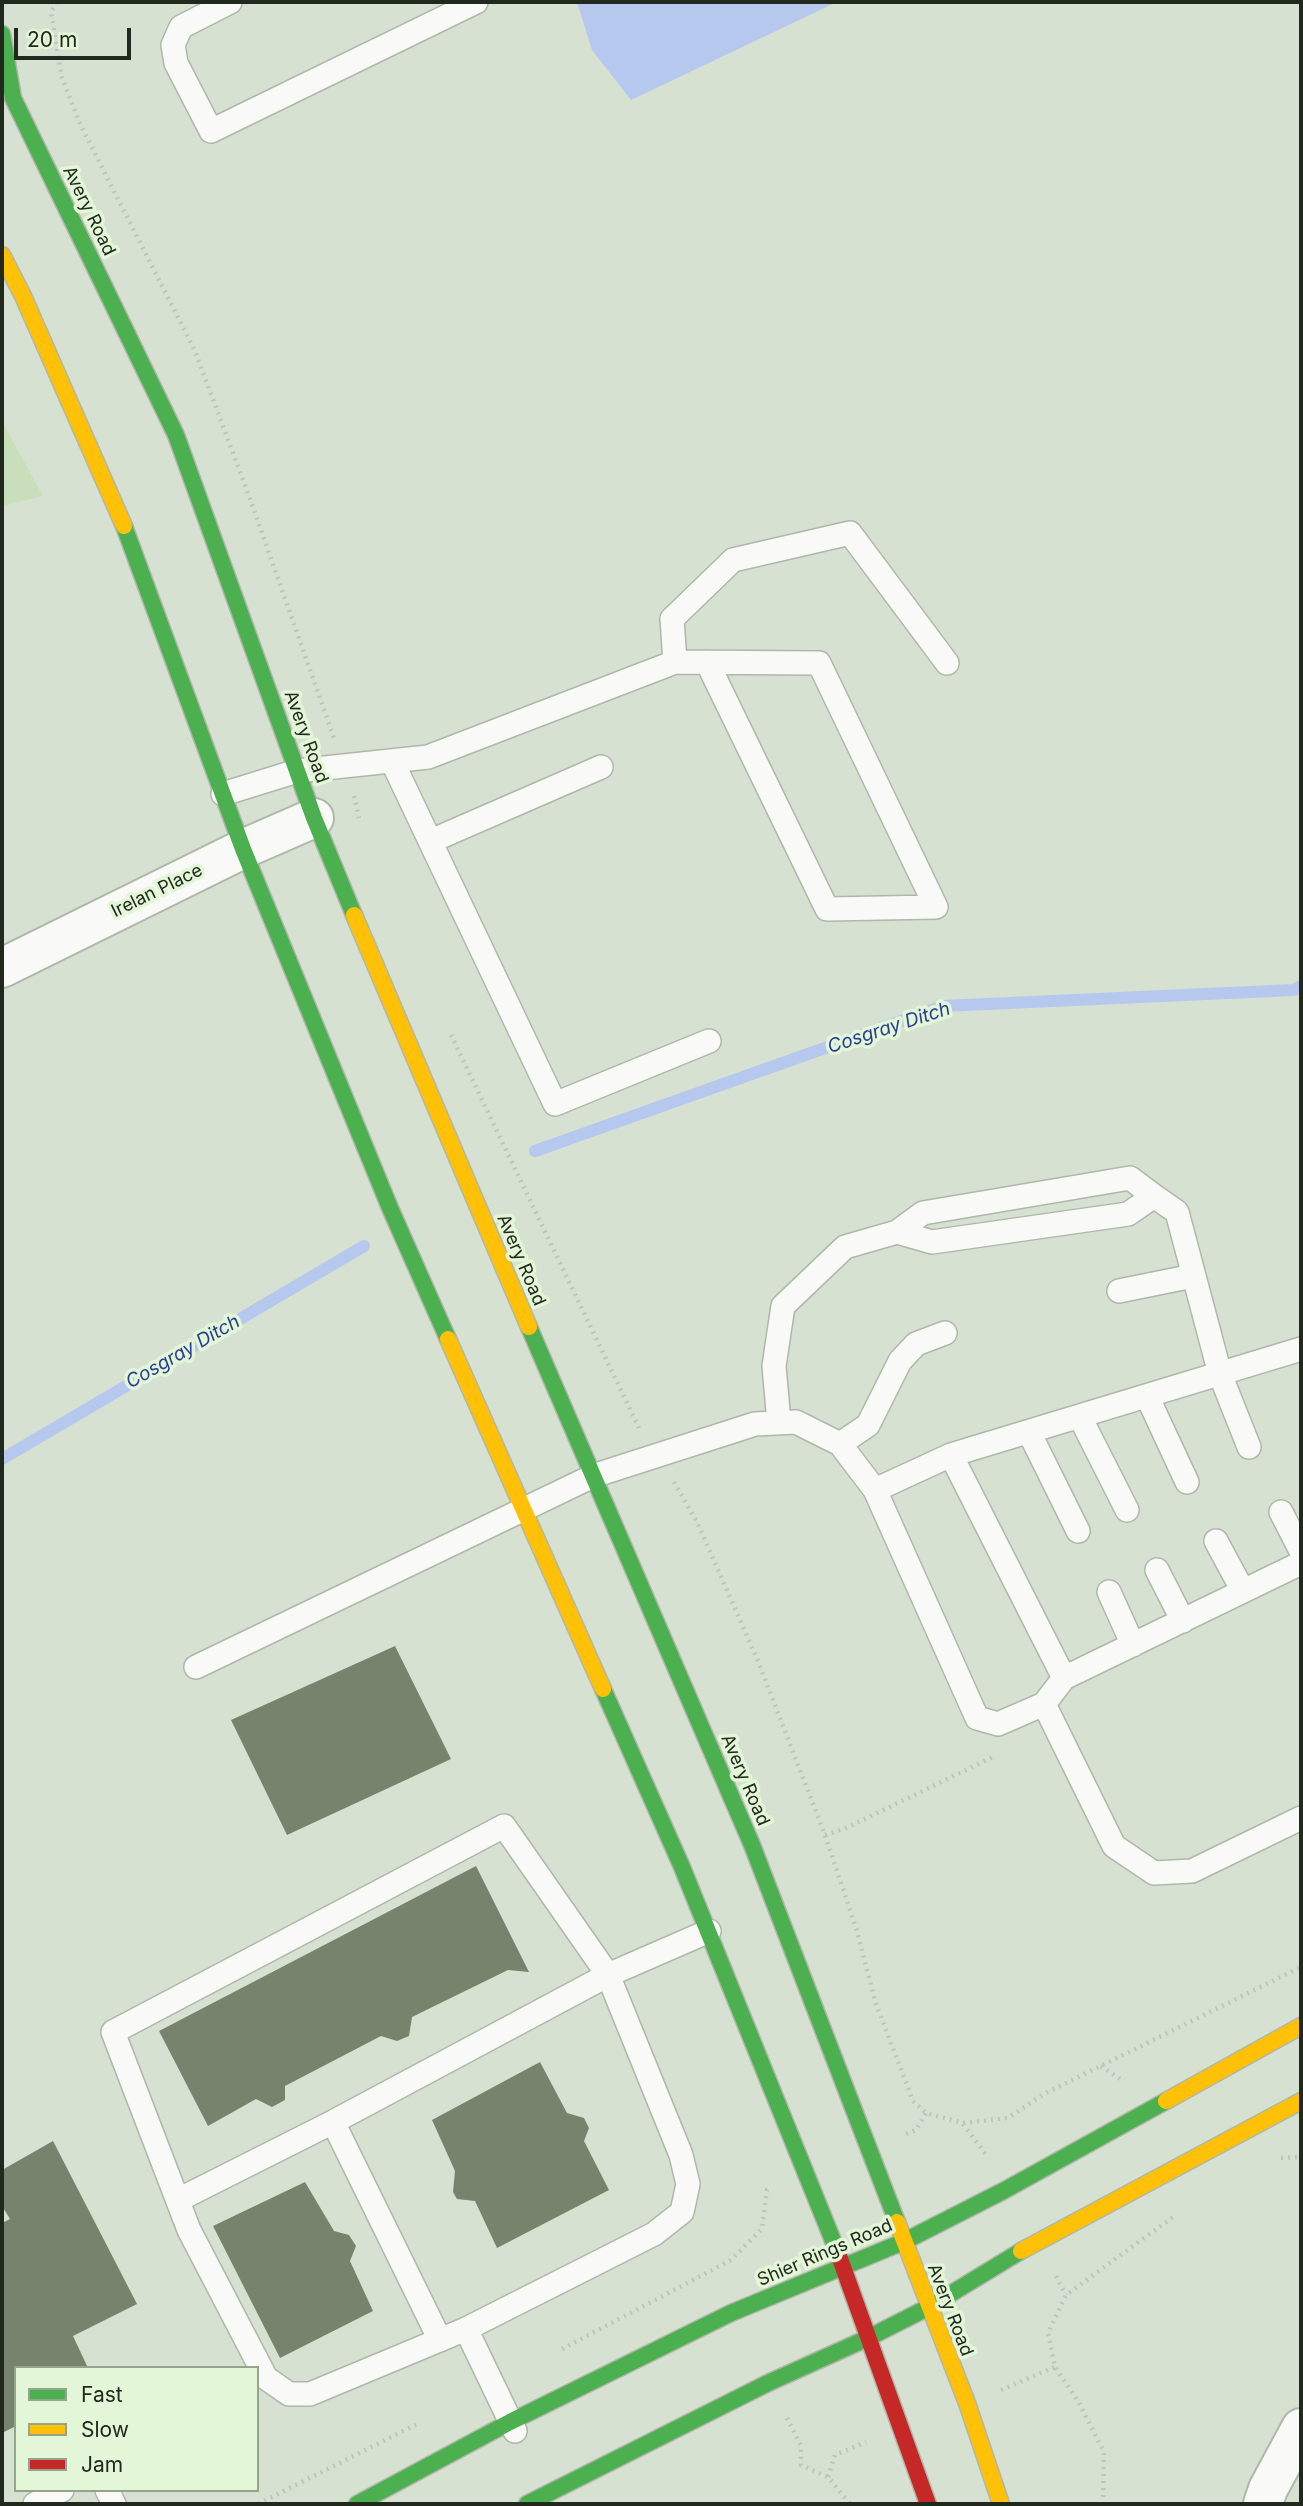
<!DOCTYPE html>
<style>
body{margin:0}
#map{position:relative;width:1303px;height:2506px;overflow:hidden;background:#d7e1d1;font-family:Inter,sans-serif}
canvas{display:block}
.frame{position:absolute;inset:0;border:4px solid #21281d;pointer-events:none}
.legend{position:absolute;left:14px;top:2366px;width:245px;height:126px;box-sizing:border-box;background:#e3f6d7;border:2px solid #95a48d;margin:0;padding:9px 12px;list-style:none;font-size:21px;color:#21281d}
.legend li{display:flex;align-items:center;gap:14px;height:35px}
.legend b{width:35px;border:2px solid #95a48d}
.scale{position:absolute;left:14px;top:28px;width:117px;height:32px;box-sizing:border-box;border:4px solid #21281d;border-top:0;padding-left:9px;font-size:21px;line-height:24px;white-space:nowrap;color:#21281d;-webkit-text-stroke:5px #e3f6d7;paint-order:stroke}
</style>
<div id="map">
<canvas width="1303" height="2506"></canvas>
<div class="frame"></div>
<ul class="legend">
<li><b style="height:9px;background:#4caf50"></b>Fast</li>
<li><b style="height:9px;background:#ffc107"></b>Slow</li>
<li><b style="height:9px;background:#c62828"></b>Jam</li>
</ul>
<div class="scale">20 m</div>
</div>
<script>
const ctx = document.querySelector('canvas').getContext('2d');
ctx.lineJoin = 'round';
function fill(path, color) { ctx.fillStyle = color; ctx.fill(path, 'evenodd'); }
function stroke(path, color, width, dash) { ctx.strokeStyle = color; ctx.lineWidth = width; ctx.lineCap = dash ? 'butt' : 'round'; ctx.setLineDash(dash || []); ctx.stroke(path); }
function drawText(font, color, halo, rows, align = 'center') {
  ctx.font = font + ' Inter,sans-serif'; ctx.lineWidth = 7; ctx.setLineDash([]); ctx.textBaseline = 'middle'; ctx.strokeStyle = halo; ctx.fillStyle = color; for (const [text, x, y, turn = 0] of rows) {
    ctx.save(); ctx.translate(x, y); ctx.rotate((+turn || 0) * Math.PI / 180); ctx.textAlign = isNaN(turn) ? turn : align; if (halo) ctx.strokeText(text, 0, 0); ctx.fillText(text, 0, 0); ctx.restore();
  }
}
const green = new Path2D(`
 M 2,421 L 43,496 L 2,506 Z`);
const water = new Path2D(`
 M 577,2 L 837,2 L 631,100 L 592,50 Z`);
const stream = new Path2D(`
 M 535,1151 L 943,1006 L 1294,990 L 1301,986
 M 2,1459 L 364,1246`);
const building = new Path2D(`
 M 395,1646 L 451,1759 L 287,1835 L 231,1720 Z
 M 476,1866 L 529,1972 L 508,1970 L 412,2017 L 409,2036 L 397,2041 L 381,2036 L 285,2086 L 285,2100 L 272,2107 L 256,2099 L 208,2126 L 159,2031 Z
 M 540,2062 L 567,2113 L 584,2118 L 589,2128 L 584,2141 L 609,2190 L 497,2248 L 475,2201 L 457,2199 L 453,2192 L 455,2171 L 432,2120 Z
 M 53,2141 L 137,2304 L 73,2336 L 88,2368 L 16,2368 L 16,2426 L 2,2433 L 2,2223 L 10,2219 L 2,2206 L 2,2170 Z
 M 305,2182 L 334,2231 L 349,2235 L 356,2246 L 350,2261 L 373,2311 L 280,2358 L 213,2226 Z`);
const path = new Path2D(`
 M 57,2 L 51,12 L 62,78 L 81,126 L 195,351 L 249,496 L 334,738
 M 354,796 L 359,818
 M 451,1035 L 639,1428
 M 674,1482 L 697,1522 L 758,1661 L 825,1835 L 857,1931 L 875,2001 L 913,2101 L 926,2113 L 963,2123 L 1008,2118 L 1044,2094 L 1301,1967
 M 825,1835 L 846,1828 L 995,1756
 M 1101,2066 L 1123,2081
 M 963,2124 L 987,2156
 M 906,2134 L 916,2130 L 926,2113
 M 1281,2158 L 1298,2157 L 1301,2160
 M 1056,2276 L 1066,2295
 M 562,2349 L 731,2260 L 762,2229 L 767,2190 L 771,2188
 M 1001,2390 L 1055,2367
 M 787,2418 L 801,2446 L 801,2465 L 828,2477 L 850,2504
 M 828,2477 L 835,2455 L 866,2442
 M 258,2504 L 417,2424
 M 1103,2504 L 1104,2452 L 1078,2401 L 1055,2367 L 1048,2333 L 1066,2295 L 1173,2217`);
const lane = new Path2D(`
 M 230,2 L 181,27 L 173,45 L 176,63 L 211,131 L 476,2
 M 675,662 L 672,619 L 733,560 L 850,533 L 947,663
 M 392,761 L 555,1104 L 709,1041
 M 223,794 L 297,771 L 428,757 L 675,662 L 819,663 L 936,907 L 827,909 L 707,662
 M 431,841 L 601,767
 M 897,1232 L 923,1213 L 1130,1178 L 1154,1196
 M 1119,1291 L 1193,1276
 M 1301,1349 L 951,1455 L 1064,1678 L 1301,1563
 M 1147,1396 L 1187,1482
 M 1080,1417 L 1127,1510
 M 779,1422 L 774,1366 L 783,1306 L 845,1247 L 897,1232 L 932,1242 L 1128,1214 L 1154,1196 L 1177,1212 L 1220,1374 L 1249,1447
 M 1029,1432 L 1078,1531
 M 840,1444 L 868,1425 L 900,1361 L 916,1344 L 945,1333
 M 951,1455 L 875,1490 L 977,1718 L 998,1724 L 1044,1704 L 1064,1678
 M 1281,1512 L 1301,1551
 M 1216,1541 L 1243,1591
 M 1157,1570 L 1183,1621
 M 1109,1592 L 1133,1645
 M 196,1667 L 593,1476 L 755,1424 L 796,1422 L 840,1444 L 875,1490
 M 1044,1704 L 1114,1846 L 1154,1873 L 1192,1871 L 1301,1818
 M 333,2122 L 440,2340
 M 178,2200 L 333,2122 L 608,1975 L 504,1826 L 113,2032 L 189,2230 L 266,2378 L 289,2394 L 310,2394 L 466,2329
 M 515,2431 L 466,2329 L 654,2234 L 682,2212 L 688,2184 L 681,2155 L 608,1975 L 709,1931
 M 107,2490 L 114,2504
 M 35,2504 L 62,2490`);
const street = new Path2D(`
 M 2,968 L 243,849 L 314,818
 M 1263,2504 L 1268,2489 L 1301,2428`);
const fast = new Path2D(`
 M 2,34 L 13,98 L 176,435 L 314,818 L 354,915
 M 124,526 L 243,849 L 390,1208 L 448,1339
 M 529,1327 L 752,1845 L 897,2222
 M 603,1689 L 682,1867 L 838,2253
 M 357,2504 L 510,2422 L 731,2313 L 903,2242 L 1005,2190 L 1166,2101
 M 527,2504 L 768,2383 L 868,2338 L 929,2307 L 1021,2251`);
const slow = new Path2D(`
 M 2,255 L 23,296 L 124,526
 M 354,915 L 529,1327
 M 448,1339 L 603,1689
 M 1166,2101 L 1301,2026
 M 897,2222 L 967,2403 L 1001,2504
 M 1021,2251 L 1301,2101`);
const jam = new Path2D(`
 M 838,2253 L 928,2504`);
const streetNames = [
 ["Avery Road",89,211,64],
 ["Avery Road",306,737,70],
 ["Irelan Place",157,891,-26],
 ["Avery Road",521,1260,67],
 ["Avery Road",745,1780,67],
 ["Shier Rings Road",825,2253,-23],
 ["Avery Road",950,2310,69]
];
const waterNames = [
 ["Cosgray Ditch",889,1028,-18],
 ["Cosgray Ditch",183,1352,-30]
];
fill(green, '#c9dfbb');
fill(water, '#b6c8ee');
stroke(stream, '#b6c8ee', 12);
fill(building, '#77836c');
stroke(lane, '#afb7aa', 26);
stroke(street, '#afb7aa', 42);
stroke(fast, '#afb7aa', 19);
stroke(slow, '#afb7aa', 19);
stroke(jam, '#afb7aa', 19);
stroke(path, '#c0c4be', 4.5, [2, 5]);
stroke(lane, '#f9faf8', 23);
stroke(street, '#f9faf8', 38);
stroke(fast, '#4caf50', 16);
stroke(slow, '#ffc107', 16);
stroke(jam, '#c62828', 16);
drawText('18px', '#21281d', '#e3f6d7', streetNames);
drawText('italic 19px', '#293d92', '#e3f6d7', waterNames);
</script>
